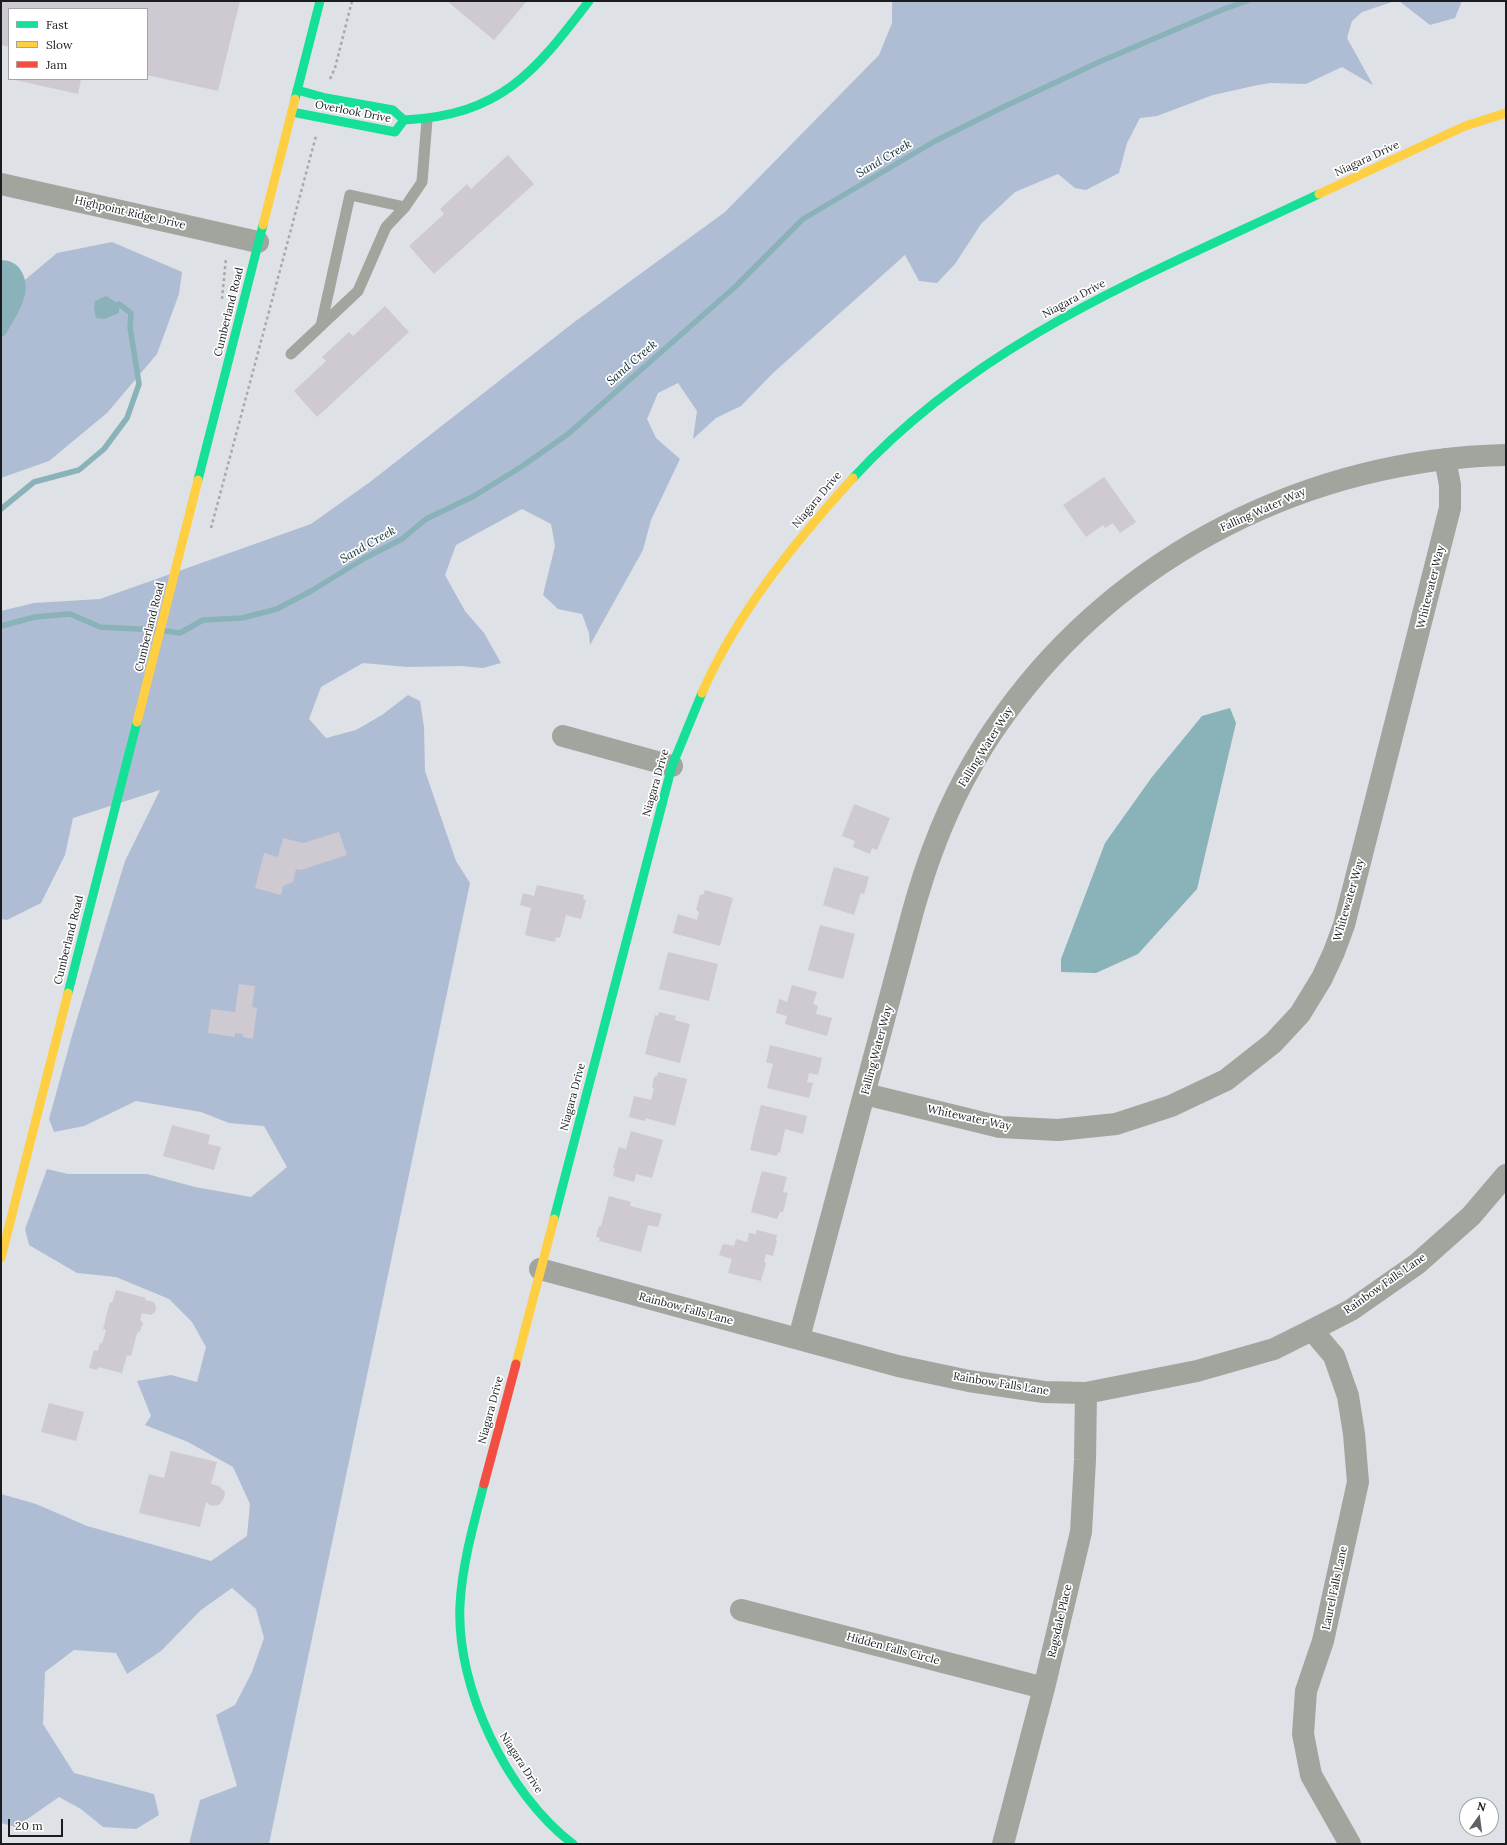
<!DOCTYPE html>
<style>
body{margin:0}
#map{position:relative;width:1507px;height:1845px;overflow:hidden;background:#dee1e6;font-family:Lora,serif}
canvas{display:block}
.frame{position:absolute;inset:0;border:2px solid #1a1c1f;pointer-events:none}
.legend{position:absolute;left:8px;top:8px;width:140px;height:72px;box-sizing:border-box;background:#fff;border:1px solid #a3a4a5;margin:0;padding:5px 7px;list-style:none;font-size:12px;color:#1a1c1f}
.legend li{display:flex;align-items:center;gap:8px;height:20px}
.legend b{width:20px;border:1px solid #a3a4a5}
.north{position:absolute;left:1459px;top:1797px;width:40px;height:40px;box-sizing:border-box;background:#fff;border:1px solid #a3a4a5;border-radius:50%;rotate:14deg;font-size:11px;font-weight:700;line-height:16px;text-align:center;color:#1a1c1f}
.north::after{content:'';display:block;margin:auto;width:14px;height:18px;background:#5f6165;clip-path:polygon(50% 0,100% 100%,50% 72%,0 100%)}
.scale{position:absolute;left:8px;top:1819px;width:55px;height:18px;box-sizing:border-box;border:2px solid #1a1c1f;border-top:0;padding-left:5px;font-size:12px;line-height:14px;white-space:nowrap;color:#1a1c1f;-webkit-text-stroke:3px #fff;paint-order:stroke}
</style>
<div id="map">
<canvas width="1507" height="1845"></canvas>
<div class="frame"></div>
<ul class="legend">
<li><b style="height:5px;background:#16e098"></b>Fast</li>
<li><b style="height:5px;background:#ffcf43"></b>Slow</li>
<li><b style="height:5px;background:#f24e42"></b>Jam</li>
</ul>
<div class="north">N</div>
<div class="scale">20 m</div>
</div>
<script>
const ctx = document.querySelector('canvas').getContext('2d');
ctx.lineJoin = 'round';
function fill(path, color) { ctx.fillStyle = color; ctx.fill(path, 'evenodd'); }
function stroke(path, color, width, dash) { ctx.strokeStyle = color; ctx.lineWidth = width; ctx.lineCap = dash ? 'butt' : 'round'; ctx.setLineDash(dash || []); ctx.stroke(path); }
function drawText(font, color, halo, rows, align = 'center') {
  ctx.font = font + ' Lora,serif'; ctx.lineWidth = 3.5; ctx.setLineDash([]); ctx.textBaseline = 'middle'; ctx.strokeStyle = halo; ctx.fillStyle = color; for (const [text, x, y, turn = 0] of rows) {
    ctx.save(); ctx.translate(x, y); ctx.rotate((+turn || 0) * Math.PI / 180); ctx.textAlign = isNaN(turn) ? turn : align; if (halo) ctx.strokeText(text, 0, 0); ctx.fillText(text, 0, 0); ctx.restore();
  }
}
const forest = new Path2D(`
 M 894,1 L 1395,1 L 1362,12 L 1352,21 L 1347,38 L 1373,85 L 1342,67 L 1306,84 L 1270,83 L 1258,85 L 1213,95 L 1157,116 L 1140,118 L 1127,143 L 1119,173 L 1086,190 L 1075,188 L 1058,174 L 1015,192 L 981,224 L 955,264 L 937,283 L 919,281 L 905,255 L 773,373 L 741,406 L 716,418 L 693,439 L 697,411 L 678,383 L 658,393 L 647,419 L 656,438 L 680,459 L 651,520 L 643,550 L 590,645 L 589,633 L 582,614 L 558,609 L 543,595 L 555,546 L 551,524 L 522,509 L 456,545 L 445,575 L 465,611 L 484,633 L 501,663 L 483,668 L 461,666 L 407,667 L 363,663 L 321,687 L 309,719 L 326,738 L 356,730 L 382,715 L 408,695 L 420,701 L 424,727 L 425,771 L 456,861 L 470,883 L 269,1844 L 189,1844 L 200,1800 L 237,1786 L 216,1715 L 235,1705 L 252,1672 L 264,1638 L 256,1609 L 232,1588 L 201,1610 L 161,1651 L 127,1674 L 116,1653 L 74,1650 L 45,1672 L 43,1724 L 74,1773 L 154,1794 L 159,1815 L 136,1829 L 103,1827 L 81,1809 L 59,1797 L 16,1827 L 1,1823 L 1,1494 L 36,1504 L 87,1526 L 211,1561 L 247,1536 L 250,1504 L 233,1467 L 188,1442 L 145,1425 L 151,1416 L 137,1381 L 171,1375 L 197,1382 L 206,1347 L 192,1322 L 169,1299 L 116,1277 L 77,1273 L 29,1245 L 25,1229 L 47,1169 L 68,1174 L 147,1174 L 195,1187 L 251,1197 L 287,1167 L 264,1126 L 229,1123 L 201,1112 L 136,1101 L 84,1126 L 54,1132 L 49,1119 L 73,1032 L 125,861 L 160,790 L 73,818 L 65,855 L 41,903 L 7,920 L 1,919 L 1,611 L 34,603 L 100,599 L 311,524 L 370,482 L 573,323 L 725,212 L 879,55 L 892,23 L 892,3 Z
 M 1399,1 L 1462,1 L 1455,18 L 1430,25 Z
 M 112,242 L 182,272 L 179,294 L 157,354 L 107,413 L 49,461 L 1,478 L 1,300 L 57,253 Z`);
const water = new Path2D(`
 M 1,260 C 8,260 16,263 20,269 C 35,291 17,314 6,334 L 1,338 Z
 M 106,296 L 119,304 L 119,313 L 104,319 L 96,318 L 94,308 L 95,301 Z
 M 1230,708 L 1236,723 L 1197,889 L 1138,954 L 1096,973 L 1061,972 L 1061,959 L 1105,843 L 1152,777 L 1202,716 Z`);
const stream = new Path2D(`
 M 1,509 L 34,482 L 79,470 L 104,449 L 127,418 L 139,384 L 130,327 L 131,313 L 119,304
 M 1,626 L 35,617 L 70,614 L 100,627 L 156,630
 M 165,631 L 180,633 L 203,620 L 242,618 L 277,609 L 311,591 L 365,558 L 402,539 L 426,519 L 474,496 L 521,467 L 568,434 L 735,287 L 803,219 L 935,141 L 999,109 L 1099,62 L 1224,9 L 1247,1`);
const building = new Path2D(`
 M 1,1 L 240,1 L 218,91 L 147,75 L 147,9 L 9,9 L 9,47 L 1,45 Z
 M 447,1 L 527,1 L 494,40 Z
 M 11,79 L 81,79 L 78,94 Z
 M 508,155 L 534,184 L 434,274 L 409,246 L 444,214 L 440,209 L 467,184 L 471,189 Z
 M 385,306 L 409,332 L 317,417 L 294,391 L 326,361 L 322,357 L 349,332 L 353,336 Z
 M 1104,477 L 1136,522 L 1120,533 L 1113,523 L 1105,528 L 1103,525 L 1086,537 L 1063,505 Z
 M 854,804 L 890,818 L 877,850 L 872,848 L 870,854 L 853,847 L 855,841 L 842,836 Z
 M 339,832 L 347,855 L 301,870 L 296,869 L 293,882 L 283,886 L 281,895 L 255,888 L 264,853 L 278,857 L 283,838 L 303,843 Z
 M 834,867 L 869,877 L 864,894 L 861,893 L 854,915 L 823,905 Z
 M 537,885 L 584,895 L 583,899 L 586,900 L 581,919 L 566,915 L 560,938 L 556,937 L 555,942 L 525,935 L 531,908 L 520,905 L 523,893 L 534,896 Z
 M 705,890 L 733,898 L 720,946 L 673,933 L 678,914 L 697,920 L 699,912 L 696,910 L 700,895 L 703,895 Z
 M 820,925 L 855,934 L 843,979 L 808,970 Z
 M 668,952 L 718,964 L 709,1001 L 659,989 Z
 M 239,984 L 255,986 L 252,1007 L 257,1008 L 253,1039 L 243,1037 L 243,1034 L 235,1033 L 235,1037 L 208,1033 L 211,1009 L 235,1012 Z
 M 792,985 L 817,992 L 813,1004 L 818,1006 L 816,1014 L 832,1018 L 827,1036 L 785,1024 L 787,1016 L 776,1013 L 779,999 L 787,1002 Z
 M 659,1012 L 676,1016 L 675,1020 L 690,1024 L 680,1063 L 645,1054 L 655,1015 L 658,1016 Z
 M 770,1045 L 822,1058 L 818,1075 L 809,1073 L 807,1082 L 813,1083 L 809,1098 L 767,1088 L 773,1064 L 766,1062 Z
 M 658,1072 L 687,1079 L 675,1126 L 645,1118 L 645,1121 L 629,1117 L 634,1096 L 651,1100 L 654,1089 L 652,1087 L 654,1077 L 657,1076 Z
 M 761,1105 L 807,1116 L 803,1134 L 785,1129 L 780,1153 L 778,1152 L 777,1156 L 750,1150 Z
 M 172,1125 L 210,1135 L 208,1144 L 221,1147 L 214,1170 L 163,1156 Z
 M 631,1131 L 663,1140 L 652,1178 L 636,1174 L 634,1182 L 613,1176 L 615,1169 L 613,1168 L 619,1147 L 626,1149 Z
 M 762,1171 L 787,1177 L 783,1192 L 788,1193 L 783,1212 L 780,1212 L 777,1219 L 751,1212 Z
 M 609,1196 L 631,1202 L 630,1206 L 662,1214 L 658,1227 L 648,1225 L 641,1252 L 599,1241 L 600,1238 L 596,1237 L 599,1226 L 601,1226 Z
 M 757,1230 L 777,1235 L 776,1240 L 777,1240 L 773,1256 L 766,1254 L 764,1262 L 766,1263 L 761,1281 L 728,1273 L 732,1259 L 719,1255 L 723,1244 L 734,1246 L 736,1239 L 747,1242 L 749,1233 L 756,1234 Z
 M 116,1290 L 146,1298 L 145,1300 L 154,1302 L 156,1307 L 155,1312 L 151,1315 L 142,1313 L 140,1320 L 143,1323 L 140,1331 L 137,1333 L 131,1356 L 127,1355 L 122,1373 L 98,1367 L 97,1370 L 89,1368 L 94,1350 L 98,1351 L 100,1343 L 102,1344 L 106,1330 L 103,1329 L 110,1302 L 112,1303 Z
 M 49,1403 L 84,1412 L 76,1441 L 41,1432 Z
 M 171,1451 L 217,1462 L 211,1484 L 219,1486 L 225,1492 L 224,1498 L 219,1505 L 211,1506 L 206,1502 L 200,1527 L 139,1513 L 149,1474 L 164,1478 Z`);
const path = new Path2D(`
 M 330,79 L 335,68 L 352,1
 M 222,299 L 226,258
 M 211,528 L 316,136`);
const lane = new Path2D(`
 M 321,326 L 350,195 L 405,207
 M 291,354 L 358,291 L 386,227 L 405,207 L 422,182 L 427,120`);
const street = new Path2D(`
 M 1,184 L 258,242
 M 563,736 L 672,766
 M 865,1094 L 1000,1127 L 1058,1130 L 1116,1124 L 1171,1106 L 1226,1080 L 1273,1043 L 1300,1014 L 1322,978 L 1334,952 L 1344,925 L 1450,508 L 1450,485 L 1445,459
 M 540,1269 L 898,1366 L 969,1381 L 1044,1392 L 1086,1393 L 1197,1371 L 1274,1349 L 1312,1330 L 1351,1310 L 1417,1264 L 1471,1216 L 1506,1175
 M 1312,1330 L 1334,1356 L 1348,1396 L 1354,1434 L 1358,1482 L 1323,1641 L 1306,1691 L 1303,1734 L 1311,1775 L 1350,1844
 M 799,1338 L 913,911 C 919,890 925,870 933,849 C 950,803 975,755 1005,714 C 1120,554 1310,459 1506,455
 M 741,1610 L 1044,1688
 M 1003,1844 L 1044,1688 L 1081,1532 L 1085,1460 L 1086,1393`);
const fast = new Path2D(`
 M 297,90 L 326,98 L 393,110 L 404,120 C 501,115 534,73 589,1
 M 295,99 L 320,1
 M 292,112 L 395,132 L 404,120
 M 853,478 C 982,338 1151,274 1319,194
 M 198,480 L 263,225
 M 68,993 L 137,722
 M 554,1219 L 672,766 L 702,693
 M 484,1484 C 474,1523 462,1564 460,1605 C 456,1688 507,1794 573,1844`);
const slow = new Path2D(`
 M 1319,194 L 1465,126 L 1506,113
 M 263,225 L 295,99
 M 702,693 C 737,613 794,543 853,478
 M 137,722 L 198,480
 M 1,1258 L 68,993
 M 516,1364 L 554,1219`);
const jam = new Path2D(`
 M 484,1484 L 516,1364`);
const streetNames = [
 ["Overlook Drive",353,112,11],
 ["Niagara Drive",1367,159,-25],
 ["Highpoint Ridge Drive",130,213,13],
 ["Niagara Drive",1074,299,-28],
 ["Cumberland Road",229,312,-76],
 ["Niagara Drive",817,500,-50],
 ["Falling Water Way",1263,510,-24],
 ["Whitewater Way",1431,587,-76],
 ["Cumberland Road",150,627,-76],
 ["Falling Water Way",986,747,-58],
 ["Niagara Drive",656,783,-74],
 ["Whitewater Way",1349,900,-74],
 ["Cumberland Road",69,940,-76],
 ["Falling Water Way",877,1050,-75],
 ["Niagara Drive",573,1097,-75],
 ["Whitewater Way",969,1118,12],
 ["Rainbow Falls Lane",1385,1284,-35],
 ["Rainbow Falls Lane",686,1309,15],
 ["Rainbow Falls Lane",1001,1384,9],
 ["Niagara Drive",491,1410,-75],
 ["Laurel Falls Lane",1335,1588,-78],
 ["Ragsdale Place",1060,1621,-77],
 ["Hidden Falls Circle",893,1649,15],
 ["Niagara Drive",521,1763,57]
];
const waterNames = [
 ["Sand Creek",884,159,-31],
 ["Sand Creek",632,363,-41],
 ["Sand Creek",368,545,-30]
];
fill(forest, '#afbdd4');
fill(water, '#89b2b9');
stroke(stream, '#89b2b9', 5.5);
fill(building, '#cfc9d1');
stroke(path, '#a8aaa9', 2.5, [3, 3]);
stroke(lane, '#a1a59e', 11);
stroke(street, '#a1a59e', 22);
stroke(fast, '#16e098', 9);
stroke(slow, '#ffcf43', 9);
stroke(jam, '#f24e42', 9);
drawText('11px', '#1a1c1f', '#fff', streetNames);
drawText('italic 12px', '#0f2e32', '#fff', waterNames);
</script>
